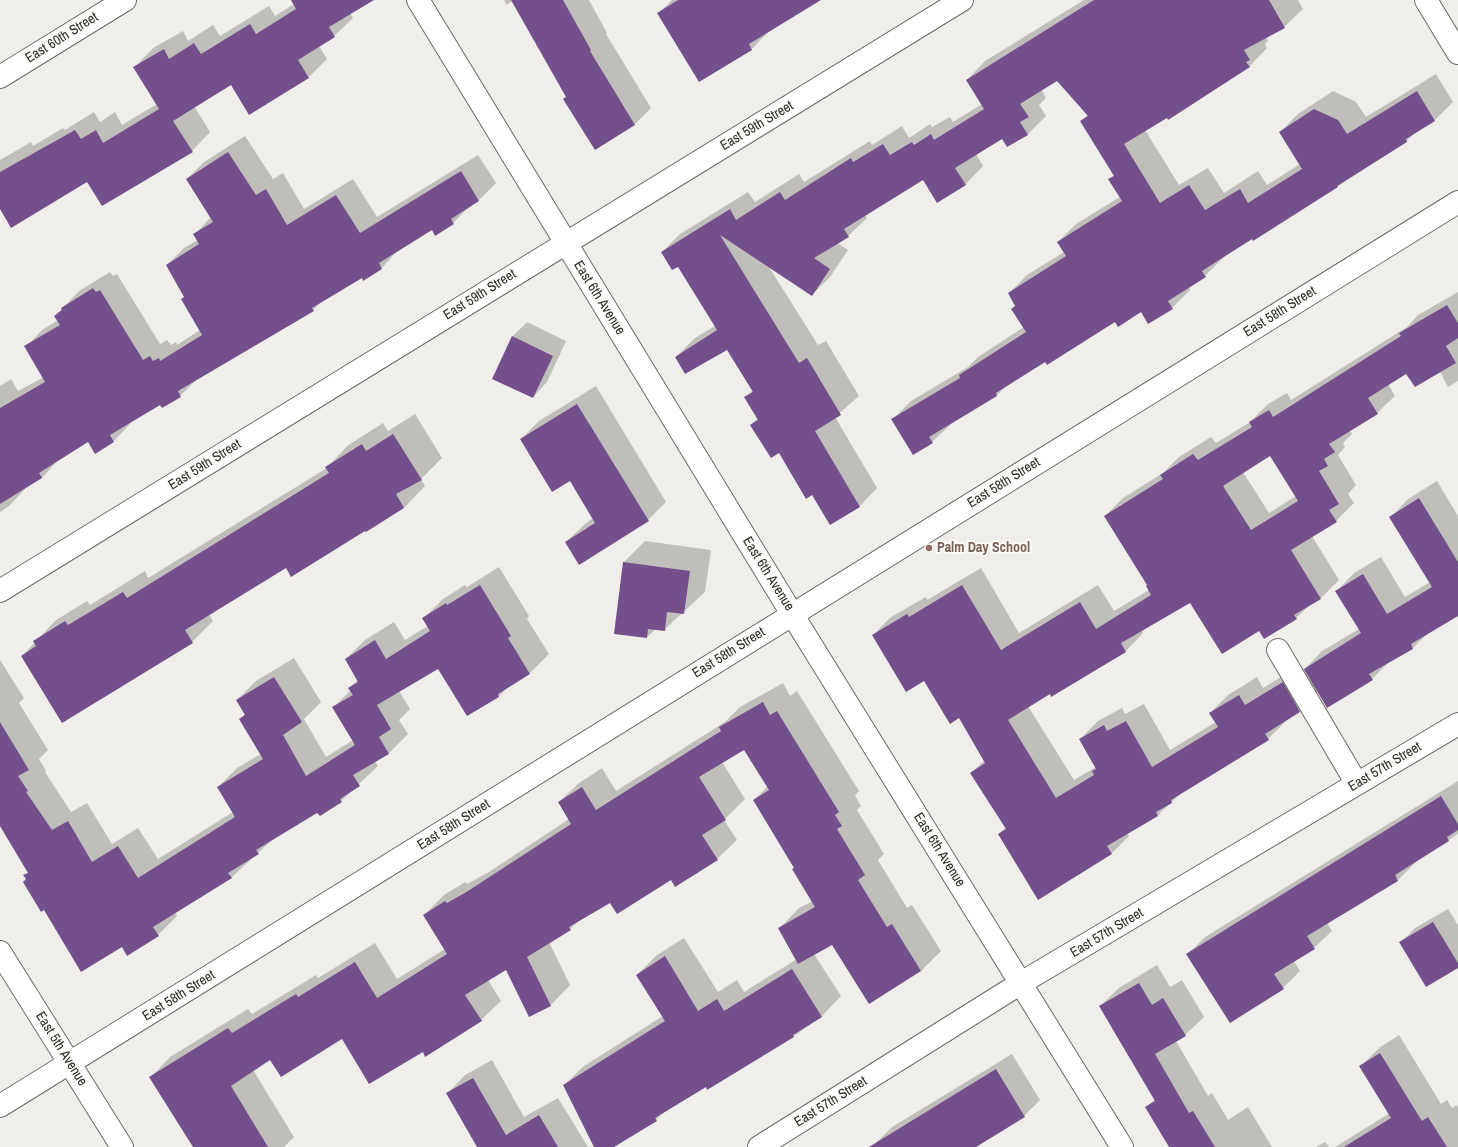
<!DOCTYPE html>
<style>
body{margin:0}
canvas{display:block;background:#f0eeea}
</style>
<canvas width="1458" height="1147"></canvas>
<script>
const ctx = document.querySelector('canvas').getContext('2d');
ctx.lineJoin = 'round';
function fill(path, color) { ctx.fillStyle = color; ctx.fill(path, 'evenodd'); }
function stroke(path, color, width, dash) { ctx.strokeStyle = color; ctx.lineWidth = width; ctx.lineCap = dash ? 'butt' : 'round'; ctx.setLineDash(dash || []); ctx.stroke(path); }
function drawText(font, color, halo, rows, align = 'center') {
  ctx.font = font + ' "Archivo Narrow",sans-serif'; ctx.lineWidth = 4; ctx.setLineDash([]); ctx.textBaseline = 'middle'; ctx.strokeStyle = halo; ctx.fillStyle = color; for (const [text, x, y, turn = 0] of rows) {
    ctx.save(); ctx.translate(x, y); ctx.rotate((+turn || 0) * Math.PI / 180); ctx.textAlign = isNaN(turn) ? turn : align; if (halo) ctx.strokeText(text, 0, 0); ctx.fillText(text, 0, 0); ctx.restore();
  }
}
const shadow = new Path2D(`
 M 292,0 L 368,0 L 350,13 L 353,18 L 334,36 L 319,46 L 327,59 L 309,77 L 231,84 L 194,106 L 210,132 L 192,151 L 0,208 L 0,160 L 31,142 L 33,146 L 63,128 L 65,130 L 94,112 L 100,122 L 115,112 L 122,125 L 157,104 L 135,67 L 153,48 L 183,31 L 188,41 L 213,25 L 220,36 L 269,6 L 275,16 L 294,4 Z
 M 504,0 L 589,0 L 607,33 L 606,34 L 651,108 L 634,125 L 567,96 L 513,1 L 506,5 Z
 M 672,0 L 817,0 L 770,30 L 752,49 L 700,80 L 659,13 Z
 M 1084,0 L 1298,0 L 1303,9 L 1284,27 L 1266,37 L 1268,41 L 1265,44 L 1267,48 L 1249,67 L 1145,130 L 1179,185 L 1208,168 L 1224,193 L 1258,171 L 1267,185 L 1300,164 L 1280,132 L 1298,114 L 1333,91 L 1356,102 L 1366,117 L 1436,74 L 1453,102 L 1435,120 L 1415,132 L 1407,141 L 1337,187 L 1223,257 L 1223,258 L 1205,276 L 1189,287 L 1190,290 L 1172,308 L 1142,311 L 1115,321 L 1007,385 L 997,395 L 951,424 L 932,442 L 893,419 L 911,401 L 968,367 L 978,357 L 1024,327 L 1016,305 L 1009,293 L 1027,275 L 1064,252 L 1058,242 L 1076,224 L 1120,197 L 1110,180 L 1114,175 L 1081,122 L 1088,114 L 1057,79 L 1041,89 L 1046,98 L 1039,105 L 1046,116 L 1028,134 L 1008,146 L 1003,138 L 976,154 L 983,166 L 965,185 L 923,178 L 865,215 L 867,218 L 848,236 L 837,243 L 848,250 L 830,277 L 812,295 L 769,267 L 818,345 L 826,341 L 859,396 L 835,417 L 877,488 L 859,507 L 812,494 L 780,451 L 751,425 L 758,418 L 745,397 L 753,390 L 727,348 L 676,357 L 695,338 L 715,326 L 678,266 L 662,252 L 680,234 L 748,192 L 755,202 L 799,174 L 804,182 L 870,141 L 872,145 L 902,126 L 909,138 L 930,124 L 932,127 L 950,117 L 953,122 L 982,104 L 967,80 L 985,61 Z
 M 245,136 L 273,179 L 283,173 L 304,209 L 353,179 L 377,217 L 478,155 L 496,183 L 479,200 L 470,206 L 453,223 L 432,229 L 398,250 L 382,268 L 364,279 L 362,277 L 324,299 L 313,310 L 197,379 L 180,396 L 160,404 L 129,422 L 130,424 L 114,441 L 95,452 L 88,441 L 58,460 L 42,478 L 24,488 L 25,489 L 9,506 L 0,512 L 0,386 L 11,379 L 18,391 L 44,377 L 26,347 L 42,330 L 58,320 L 55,316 L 79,291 L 110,272 L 113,276 L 117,274 L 160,344 L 167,340 L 171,345 L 176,342 L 177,345 L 200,330 L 185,296 L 167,265 L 184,248 L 198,240 L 195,234 L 211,217 L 187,179 L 204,162 Z
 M 1458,292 L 1458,381 L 1448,387 L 1440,372 L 1407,372 L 1388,384 L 1395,396 L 1377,413 L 1350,430 L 1352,434 L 1343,443 L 1345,447 L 1338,455 L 1356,485 L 1348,494 L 1354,503 L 1336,521 L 1312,536 L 1339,580 L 1321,598 L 1311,604 L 1296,618 L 1259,630 L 1191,601 L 1142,630 L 1143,633 L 1126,651 L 1052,696 L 1050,693 L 1028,706 L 1074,780 L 1096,767 L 1080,739 L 1098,721 L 1122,708 L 1125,714 L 1144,704 L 1170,750 L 1216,722 L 1210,713 L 1228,695 L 1257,677 L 1263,688 L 1301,665 L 1304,670 L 1322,651 L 1359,629 L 1337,591 L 1354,573 L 1381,557 L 1405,597 L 1430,582 L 1391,517 L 1408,499 L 1437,481 L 1458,516 L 1458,615 L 1428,633 L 1413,648 L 1389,662 L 1372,679 L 1318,692 L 1299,711 L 1285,720 L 1286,721 L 1268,739 L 1181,793 L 1158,815 L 1127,833 L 1129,836 L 1111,854 L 999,834 L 1006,827 L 971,773 L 985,760 L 959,717 L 924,679 L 873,635 L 891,617 L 926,597 L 927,600 L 981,568 L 1019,633 L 1098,585 L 1114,611 L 1149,590 L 1148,585 L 1105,516 L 1123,498 L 1163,473 L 1179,457 L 1211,437 L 1216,443 L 1250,422 L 1268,404 L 1287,393 L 1291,400 L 1407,327 L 1418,315 ZM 1270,455 L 1296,496 L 1269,513 L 1243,472 Z
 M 527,322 L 566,341 L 547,382 L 533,397 L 513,336 Z
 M 596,386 L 666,502 L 648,520 L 566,542 L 585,524 L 593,518 L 570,480 L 521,439 L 539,421 Z
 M 415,414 L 442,458 L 421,479 L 425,486 L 404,508 L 365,529 L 286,567 L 209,614 L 213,621 L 192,642 L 22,656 L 56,620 L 87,601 L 90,605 L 145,571 L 148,578 L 327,468 L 347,446 L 383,423 L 388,431 Z
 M 645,541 L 711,550 L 705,592 L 664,630 L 656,629 L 647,637 L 615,633 L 624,562 Z
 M 499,567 L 529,616 L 527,619 L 549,654 L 530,673 L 508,687 L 499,696 L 468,715 L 438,667 L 399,691 L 410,709 L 399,720 L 408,734 L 389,753 L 375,761 L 378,766 L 341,801 L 318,811 L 274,838 L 231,878 L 175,912 L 177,916 L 158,935 L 123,946 L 27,879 L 25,875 L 28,872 L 0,826 L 0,660 L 24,698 L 19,703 L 48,750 L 39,759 L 46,771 L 45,772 L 71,812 L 87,803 L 112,844 L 138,828 L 158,859 L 233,812 L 218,787 L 237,768 L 261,754 L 240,719 L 245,714 L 237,700 L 256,681 L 294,658 L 321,702 L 304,719 L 326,757 L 353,740 L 333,708 L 351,690 L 349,688 L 358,680 L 346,659 L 365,640 L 394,622 L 405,640 L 428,626 L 424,618 L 443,599 L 465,585 L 467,587 Z
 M 783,683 L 790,696 L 797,691 L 859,791 L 855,795 L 861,806 L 857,810 L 884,854 L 878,860 L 907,908 L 912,905 L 941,951 L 921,971 L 833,944 L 814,954 L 841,996 L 822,1016 L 794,1036 L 708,1089 L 706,1086 L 664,1112 L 656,1120 L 612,1147 L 595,1147 L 564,1085 L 584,1066 L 663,1016 L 637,975 L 657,955 L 684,938 L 718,992 L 737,980 L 744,992 L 797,959 L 780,928 L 799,908 L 813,901 L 795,868 L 754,800 L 768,786 L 744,749 L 722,762 L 745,799 L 724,820 L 737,840 L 717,859 L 610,902 L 580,920 L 570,929 L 549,942 L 570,985 L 551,1005 L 529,1015 L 506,968 L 488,980 L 501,1001 L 481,1020 L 342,1038 L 271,1058 L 253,1070 L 294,1137 L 284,1147 L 193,1147 L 151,1077 L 170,1057 L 248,1009 L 252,1014 L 316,975 L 318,978 L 375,943 L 397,979 L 445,949 L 424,915 L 444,895 L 465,882 L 467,884 L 489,872 L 569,819 L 559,802 L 579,783 L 602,768 L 616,791 L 725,722 L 740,707 Z
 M 1458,781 L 1458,834 L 1414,862 L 1415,863 L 1398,880 L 1327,923 L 1332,931 L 1314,948 L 1294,961 L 1300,971 L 1283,988 L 1188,954 L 1205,937 Z
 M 1448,909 L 1458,925 L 1458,967 L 1401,942 L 1415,928 Z
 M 1157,965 L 1170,987 L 1182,980 L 1204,1017 L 1185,1035 L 1176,1041 L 1208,1096 L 1212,1093 L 1228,1120 L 1248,1107 L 1272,1147 L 1178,1147 L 1147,1107 L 1155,1099 L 1100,1006 L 1119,988 Z
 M 1399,1035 L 1441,1104 L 1447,1100 L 1452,1108 L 1457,1105 L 1458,1107 L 1458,1147 L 1335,1147 L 1390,1113 L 1361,1066 L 1379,1048 Z
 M 1012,1054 L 1040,1100 L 1024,1116 L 976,1147 L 879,1147 L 876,1143 L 892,1127 Z
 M 492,1060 L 524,1117 L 558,1098 L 588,1147 L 478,1147 L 447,1094 L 465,1075 Z
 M 1325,1142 L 1329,1147 L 1316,1147 Z`);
const building = new Path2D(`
 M 291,0 L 374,0 L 329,27 L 335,37 L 298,60 L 309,78 L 249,115 L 231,85 L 173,121 L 193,152 L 102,206 L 87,182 L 11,228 L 0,209 L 0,172 L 75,130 L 81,139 L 96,130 L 103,143 L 159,109 L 133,67 L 164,49 L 169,59 L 194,43 L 201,54 L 250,24 L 256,34 L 296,9 Z
 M 511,0 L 563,0 L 591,50 L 590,51 L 635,125 L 595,150 L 563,99 L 566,97 Z
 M 678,0 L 821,0 L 749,44 L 752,50 L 699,82 L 657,13 Z
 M 1094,0 L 1269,0 L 1285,28 L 1244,50 L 1250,60 L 1246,62 L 1250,67 L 1168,120 L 1167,118 L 1124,144 L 1160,203 L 1189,185 L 1205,210 L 1240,189 L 1248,203 L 1302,169 L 1279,132 L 1314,109 L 1338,120 L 1347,134 L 1417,91 L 1435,121 L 1406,139 L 1407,142 L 1337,186 L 1338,187 L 1253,241 L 1252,239 L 1202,271 L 1206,277 L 1168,301 L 1173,309 L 1148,324 L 1141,312 L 1118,327 L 1115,322 L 1047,365 L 1045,362 L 996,393 L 997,396 L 929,437 L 933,443 L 913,455 L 891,419 L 960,378 L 959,375 L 1026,332 L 1011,309 L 1015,306 L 1008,293 L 1066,256 L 1057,242 L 1122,201 L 1108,179 L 1114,176 L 1080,121 L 1088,116 L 1057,81 L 1020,104 L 1029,117 L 1020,122 L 1028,135 L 1007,147 L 1002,139 L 955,168 L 966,185 L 937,203 L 923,180 L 844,229 L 849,237 L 814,258 L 830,269 L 812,296 L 720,235 L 799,363 L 807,358 L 841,415 L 815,431 L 860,507 L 830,525 L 812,495 L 806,499 L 779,453 L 771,458 L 750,425 L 758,420 L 744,397 L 753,392 L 727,350 L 685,374 L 675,357 L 717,330 L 678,267 L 672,270 L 661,252 L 730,209 L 736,220 L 780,192 L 785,200 L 851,158 L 853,162 L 883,144 L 890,155 L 912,142 L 914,145 L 931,134 L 934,140 L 984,109 L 966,80 Z
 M 228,152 L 256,195 L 266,189 L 287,225 L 336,195 L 360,233 L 461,171 L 479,201 L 451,219 L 454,224 L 435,236 L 432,230 L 379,263 L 382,269 L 363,281 L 362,278 L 312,308 L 314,311 L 178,391 L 181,397 L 162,408 L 160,405 L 110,435 L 114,442 L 95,454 L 88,442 L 39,473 L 42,478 L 0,504 L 0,408 L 45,382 L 24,346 L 60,325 L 54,316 L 62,310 L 61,308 L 93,288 L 96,292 L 100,290 L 143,360 L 150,356 L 153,361 L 159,358 L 160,361 L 202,335 L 181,299 L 184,297 L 166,265 L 199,244 L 193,234 L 213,222 L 186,179 Z
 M 1447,305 L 1458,323 L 1458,338 L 1446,346 L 1456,363 L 1415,387 L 1406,374 L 1368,398 L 1378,414 L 1329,444 L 1335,452 L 1324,459 L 1328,466 L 1319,471 L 1339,504 L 1329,510 L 1337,522 L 1291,550 L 1321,599 L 1294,615 L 1297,619 L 1264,639 L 1259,631 L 1222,654 L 1190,603 L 1121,643 L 1126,652 L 1051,697 L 1050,694 L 1008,720 L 1056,798 L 1094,775 L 1092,771 L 1096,769 L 1079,739 L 1104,725 L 1107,731 L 1126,721 L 1152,767 L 1218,727 L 1209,713 L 1239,695 L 1245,705 L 1283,682 L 1300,712 L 1265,734 L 1269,740 L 1171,800 L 1172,803 L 1156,812 L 1158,816 L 1107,846 L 1112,854 L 1038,900 L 998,834 L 1006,829 L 970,773 L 985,763 L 959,718 L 950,724 L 924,681 L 906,692 L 872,635 L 907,614 L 909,617 L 962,585 L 1001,650 L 1080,602 L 1096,629 L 1151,595 L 1146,586 L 1147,585 L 1104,516 L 1163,479 L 1160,475 L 1193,454 L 1198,460 L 1252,427 L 1249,422 L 1269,410 L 1273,417 L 1401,336 L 1399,333 ZM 1270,456 L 1298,501 L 1251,530 L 1223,486 Z
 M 512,336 L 553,356 L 533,398 L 492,379 Z
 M 577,404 L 649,521 L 579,565 L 565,542 L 595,523 L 570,481 L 552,492 L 520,439 Z
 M 393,434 L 422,480 L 396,494 L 404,508 L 366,532 L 365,531 L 291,577 L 286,568 L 185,630 L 193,643 L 62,723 L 21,656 L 36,646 L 33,641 L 65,621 L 68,625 L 123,592 L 127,598 L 329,473 L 325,467 L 362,444 L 366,451 Z
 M 1419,498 L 1458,562 L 1458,616 L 1411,644 L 1413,649 L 1369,674 L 1373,680 L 1327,708 L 1304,669 L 1361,633 L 1335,591 L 1363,574 L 1387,614 L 1432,587 L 1389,517 Z
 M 623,562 L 690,571 L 684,614 L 667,612 L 665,631 L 648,629 L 647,638 L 614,634 Z
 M 480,585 L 511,636 L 508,638 L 530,674 L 498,694 L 499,697 L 467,716 L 438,669 L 377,705 L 391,729 L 379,737 L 389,754 L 353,775 L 360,786 L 340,799 L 342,802 L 320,816 L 317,813 L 256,850 L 259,854 L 228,873 L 232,878 L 153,927 L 159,936 L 127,956 L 122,947 L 81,972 L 44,910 L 41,912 L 23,882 L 26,879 L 23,875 L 28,873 L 0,826 L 0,722 L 29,770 L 18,776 L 28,791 L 26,792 L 52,830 L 68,821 L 92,862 L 118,846 L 138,878 L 235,817 L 217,787 L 263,759 L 239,719 L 245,715 L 236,700 L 274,677 L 302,722 L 283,735 L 306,776 L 355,745 L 332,707 L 353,695 L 348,688 L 358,682 L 345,659 L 375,640 L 386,659 L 430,631 L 422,618 L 446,603 L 447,605 Z
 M 763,702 L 770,715 L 777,711 L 839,812 L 835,815 L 842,826 L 837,829 L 865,875 L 858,880 L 887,927 L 892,924 L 921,971 L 869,1004 L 832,945 L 798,964 L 778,928 L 815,907 L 792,869 L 794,868 L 753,800 L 769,790 L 744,750 L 699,777 L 726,820 L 702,835 L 718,860 L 675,887 L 671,880 L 617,914 L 610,903 L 569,927 L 571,930 L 527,957 L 551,1006 L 529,1017 L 506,970 L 465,995 L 482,1021 L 425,1057 L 423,1052 L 369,1084 L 342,1039 L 281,1077 L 270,1060 L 231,1086 L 268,1147 L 193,1147 L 149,1077 L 228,1028 L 232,1033 L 296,994 L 298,997 L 355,962 L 377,998 L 447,954 L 423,915 L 445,901 L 447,903 L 468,891 L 571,824 L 558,802 L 582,787 L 596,810 L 721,731 L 719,727 Z
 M 1441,796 L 1458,824 L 1458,830 L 1447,837 L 1449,841 L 1395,875 L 1398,881 L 1307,936 L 1315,949 L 1274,974 L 1284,989 L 1230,1023 L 1186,954 Z
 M 1433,922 L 1458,963 L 1458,968 L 1426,987 L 1399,942 Z
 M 665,956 L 698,1011 L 717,999 L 724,1011 L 792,969 L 822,1017 L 793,1035 L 794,1037 L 707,1090 L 706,1087 L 655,1118 L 657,1121 L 614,1147 L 594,1147 L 563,1085 L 665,1021 L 636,975 Z
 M 1139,983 L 1152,1005 L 1163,998 L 1186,1036 L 1155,1054 L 1189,1113 L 1193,1111 L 1215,1147 L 1169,1147 L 1145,1107 L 1155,1101 L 1099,1006 Z
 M 1380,1053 L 1422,1121 L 1428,1117 L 1447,1147 L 1344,1147 L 1391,1118 L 1359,1066 Z
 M 996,1069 L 1025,1117 L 976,1147 L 869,1147 Z
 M 473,1078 L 506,1135 L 539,1115 L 558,1147 L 477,1147 L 446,1093 Z`);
const minor = new Path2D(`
 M 418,0 L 792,614 L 1122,1147
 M 1426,0 L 1458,53
 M 0,77 L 125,0
 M 0,591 L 962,0
 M 1278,650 L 1357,784
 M 0,952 L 122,1147
 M 0,1106 L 1458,202
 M 759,1147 L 1021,983 L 1458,724`);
const markers = [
 [929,548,4,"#8d6e63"]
];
const streetNames = [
 ["East 60th Street",62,38,-32],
 ["East 59th Street",757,126,-31],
 ["East 59th Street",480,295,-32],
 ["East 6th Avenue",599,298,58],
 ["East 58th Street",1280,312,-32],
 ["East 59th Street",205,465,-32],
 ["East 58th Street",1004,483,-32],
 ["East 6th Avenue",768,574,58],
 ["East 58th Street",729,653,-32],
 ["East 57th Street",1385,767,-31],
 ["East 58th Street",454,825,-32],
 ["East 6th Avenue",939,850,58],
 ["East 57th Street",1107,933,-31],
 ["East 58th Street",179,996,-32],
 ["East 5th Avenue",61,1049,58],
 ["East 57th Street",831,1102,-32]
];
const educationNames = [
 ["Palm Day School",937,548]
];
fill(shadow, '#0003');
fill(building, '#73508c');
stroke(minor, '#6a6965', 24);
stroke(minor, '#fff', 22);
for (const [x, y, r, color] of markers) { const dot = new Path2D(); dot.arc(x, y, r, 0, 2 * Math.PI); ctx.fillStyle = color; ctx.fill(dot); stroke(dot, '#fdfbf7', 1.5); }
drawText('14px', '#2e2e2c', '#fdfbf7', streetNames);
drawText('bold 14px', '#785e54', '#fdfbf7', educationNames, 'left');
</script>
